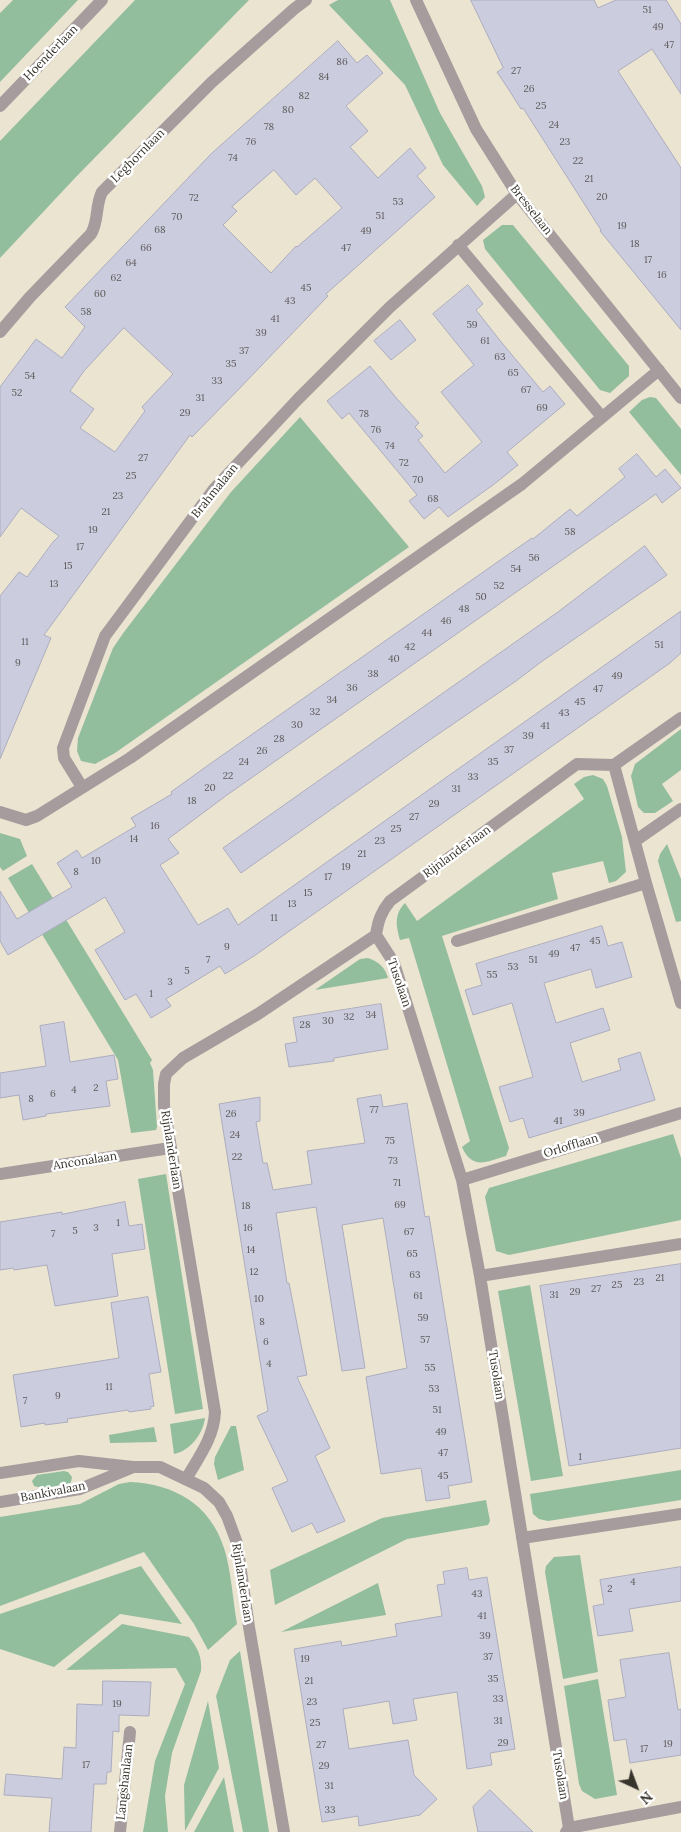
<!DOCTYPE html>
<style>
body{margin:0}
#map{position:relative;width:681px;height:1832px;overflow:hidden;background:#ebe4d1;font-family:Lora,serif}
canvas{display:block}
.north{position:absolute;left:611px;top:1762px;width:50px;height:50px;-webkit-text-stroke:4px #fff;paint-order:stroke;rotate:137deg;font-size:14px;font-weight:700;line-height:20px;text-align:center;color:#37342c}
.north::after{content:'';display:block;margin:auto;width:18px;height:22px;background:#37342c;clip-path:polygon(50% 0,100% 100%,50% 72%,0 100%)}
</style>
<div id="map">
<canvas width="681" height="1832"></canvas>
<div class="north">N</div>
</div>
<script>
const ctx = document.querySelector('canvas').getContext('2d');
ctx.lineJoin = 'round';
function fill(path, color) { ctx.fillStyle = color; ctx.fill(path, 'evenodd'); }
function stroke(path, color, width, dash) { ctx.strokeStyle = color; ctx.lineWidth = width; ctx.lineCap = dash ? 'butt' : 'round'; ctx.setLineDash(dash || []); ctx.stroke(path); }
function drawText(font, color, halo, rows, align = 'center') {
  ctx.font = font + ' Lora,serif'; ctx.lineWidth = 5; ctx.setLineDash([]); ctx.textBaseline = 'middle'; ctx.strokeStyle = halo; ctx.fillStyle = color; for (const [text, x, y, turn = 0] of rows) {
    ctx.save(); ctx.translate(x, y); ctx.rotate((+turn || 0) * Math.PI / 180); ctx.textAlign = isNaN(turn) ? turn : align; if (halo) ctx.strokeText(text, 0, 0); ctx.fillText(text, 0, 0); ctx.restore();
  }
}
const green = new Path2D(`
 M 13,0 L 78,0 L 0,82 L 0,13 Z
 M 135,0 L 249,0 L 75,178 L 0,258 L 0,141 Z
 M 338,0 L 390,0 L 440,113 L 482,186 L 485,197 L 477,206 L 443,165 L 405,85 L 329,5 Z
 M 502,225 L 513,225 L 629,366 L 629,376 L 610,393 L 600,390 L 485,249 L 483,240 Z
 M 650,397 L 656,398 L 681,429 L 681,475 L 629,412 L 642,400 Z
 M 300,417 L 409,547 L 115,753 L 95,764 L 81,761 L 77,751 L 78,738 L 113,648 L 124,632 L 231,492 Z
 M 681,729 L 681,770 L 662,784 L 673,801 L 655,813 L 644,813 L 638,807 L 631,776 L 635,764 Z
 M 593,775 L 603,779 L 607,786 L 622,837 L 626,872 L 616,881 L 609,883 L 603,861 L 552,873 L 558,899 L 442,936 L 509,1148 L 506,1156 C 486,1162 472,1170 462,1147 L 470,1141 L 409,938 L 400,940 C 396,926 394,914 405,903 L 417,921 L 584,799 L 574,784 L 584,777 Z
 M 0,833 L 20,839 L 27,856 L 3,871 L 0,867 Z
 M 667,844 L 681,879 L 681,921 L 676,922 L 658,861 L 660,854 Z
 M 32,864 L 152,1060 L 150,1063 L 153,1070 L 157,1127 L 156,1130 L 131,1133 L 118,1060 L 8,878 Z
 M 368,958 C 379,962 385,967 388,978 L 315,990 L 360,959 Z
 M 673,1134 L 681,1158 L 681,1220 L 509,1255 L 496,1251 L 485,1197 L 489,1188 Z
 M 166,1174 L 203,1409 L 175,1414 L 138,1179 Z
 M 530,1285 L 563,1476 L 531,1481 L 498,1291 Z
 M 205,1418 C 203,1434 190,1451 174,1454 L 170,1424 Z
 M 231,1426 L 236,1426 L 244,1470 L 218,1480 L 214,1464 L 215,1457 Z
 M 154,1427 L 157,1442 L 110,1443 L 109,1435 Z
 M 681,1470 L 681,1500 L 548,1521 L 539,1519 L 533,1514 L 530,1494 Z
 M 64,1471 L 68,1472 L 72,1477 L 71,1482 L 68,1485 L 41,1488 L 34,1486 L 32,1481 L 37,1475 Z
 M 130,1482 C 174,1484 210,1504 224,1548 C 231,1569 233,1601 237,1624 L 208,1650 L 194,1624 L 144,1552 L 0,1606 L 0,1517 L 80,1504 L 119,1484 Z
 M 486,1500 L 490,1521 L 488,1525 L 407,1539 L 275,1605 L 270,1570 L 382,1518 Z
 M 580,1555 L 598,1672 L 563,1679 L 545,1572 L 546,1566 L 554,1557 Z
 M 141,1566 L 182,1624 L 120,1614 L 54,1667 L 0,1649 L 0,1614 Z
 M 378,1583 L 386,1615 L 281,1632 Z
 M 122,1624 L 189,1637 C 198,1648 202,1657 201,1671 L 172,1753 L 165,1796 L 168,1832 L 143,1832 L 155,1761 L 185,1684 L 176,1668 L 66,1670 Z
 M 240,1651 L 269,1832 L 243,1832 L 216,1696 L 230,1660 Z
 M 598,1679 L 617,1795 L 595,1799 L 582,1791 L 579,1784 L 564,1686 Z
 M 208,1701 L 219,1768 L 185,1831 L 184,1785 Z
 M 224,1777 L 234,1832 L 194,1832 Z`);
const building = new Path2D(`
 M 471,0 L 594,0 L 598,8 L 616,0 L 666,0 L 681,24 L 681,94 L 652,49 L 618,71 L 681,168 L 681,330 L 600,231 L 601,230 L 523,108 L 521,109 L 509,90 L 497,72 L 503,68 Z
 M 338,41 L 357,63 L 367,55 L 383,73 L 346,106 L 368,131 L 350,147 L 378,178 L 410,148 L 426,168 L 417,176 L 435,197 L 326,294 L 328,296 L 238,390 L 192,437 L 190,435 L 44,635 L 51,638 L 0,759 L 0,596 L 19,572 L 27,577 L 53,542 L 59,536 L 21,508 L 0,537 L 0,387 L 36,339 L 62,358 L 85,327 L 65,307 L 211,154 ZM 274,170 L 296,195 L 315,178 L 342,208 L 297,247 L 296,246 L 271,273 L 223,225 L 237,211 L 232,207 ZM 124,328 L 173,374 L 142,407 L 145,411 L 115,452 L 80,428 L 94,409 L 70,391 L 84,371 Z
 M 468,285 L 483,304 L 476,310 L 502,343 L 543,392 L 550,386 L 565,404 L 507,452 L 518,465 L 493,485 L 448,517 L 439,507 L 424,519 L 409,501 L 417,495 L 404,479 L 349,413 L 342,419 L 327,401 L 370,366 L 398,400 L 419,423 L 415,427 L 423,436 L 418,440 L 445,473 L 482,442 L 441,392 L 474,365 L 433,314 Z
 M 400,320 L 416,340 L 391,360 L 374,341 Z
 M 637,454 L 656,477 L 665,469 L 681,488 L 662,503 L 656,494 L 227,795 L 168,839 L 179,853 L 160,865 L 198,925 L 228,908 L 238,925 L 681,611 L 681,653 L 670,663 L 254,956 L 225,974 L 220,966 L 166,999 L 171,1006 L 151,1018 L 136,994 L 125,1000 L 95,950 L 125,932 L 105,897 L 8,955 L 0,941 L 0,891 L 17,919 L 72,887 L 57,863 L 77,850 L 82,858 L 136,826 L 131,818 L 172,794 L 171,792 L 207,766 L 496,563 L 532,538 L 533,539 L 570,509 L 577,516 L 625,477 L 619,469 Z
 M 645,546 L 667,575 L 541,662 L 516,681 L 434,737 L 241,873 L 223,848 L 558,612 Z
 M 602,926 L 608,946 L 622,942 L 632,977 L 596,988 L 591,969 L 544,983 L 556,1023 L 603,1008 L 610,1030 L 570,1043 L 582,1082 L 621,1070 L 618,1059 L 640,1052 L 655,1100 L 529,1138 L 523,1118 L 510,1122 L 499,1087 L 533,1077 L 512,1003 L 473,1015 L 465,990 L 482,985 L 476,964 Z
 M 381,1004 L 388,1049 L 334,1058 L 334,1061 L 289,1067 L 285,1044 L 297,1042 L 293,1018 Z
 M 64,1022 L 70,1062 L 114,1055 L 118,1079 L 106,1081 L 110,1106 L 46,1114 L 46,1116 L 23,1120 L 19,1095 L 0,1098 L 0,1073 L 46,1066 L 40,1026 Z
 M 381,1095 L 383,1107 L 407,1103 L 425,1217 L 429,1216 L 472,1482 L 448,1486 L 450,1498 L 426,1501 L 421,1468 L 381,1474 L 366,1377 L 407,1368 L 383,1218 L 342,1225 L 365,1368 L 342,1371 L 316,1207 L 276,1213 L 287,1283 L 289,1283 L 307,1375 L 297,1377 L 330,1448 L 315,1456 L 345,1521 L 317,1533 L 312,1523 L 292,1532 L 272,1488 L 288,1481 L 257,1416 L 268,1411 L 219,1104 L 260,1097 L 260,1121 L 256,1122 L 263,1163 L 267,1163 L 273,1190 L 312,1184 L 307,1151 L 365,1143 L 357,1099 Z
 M 125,1202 L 129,1226 L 142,1224 L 145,1249 L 112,1254 L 118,1296 L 55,1306 L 47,1265 L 14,1270 L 13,1268 L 0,1270 L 0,1222 L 62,1212 L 62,1214 Z
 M 681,1264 L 681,1448 L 569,1466 L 540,1286 Z
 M 148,1297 L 161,1372 L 149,1374 L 154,1406 L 150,1407 L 151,1409 L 129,1412 L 128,1410 L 67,1419 L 68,1422 L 45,1425 L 45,1423 L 21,1427 L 13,1375 L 119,1358 L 111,1303 Z
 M 681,1567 L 681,1601 L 629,1609 L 633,1631 L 598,1636 L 593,1606 L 604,1604 L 600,1580 Z
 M 467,1568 L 469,1580 L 487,1577 L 515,1749 L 490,1753 L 492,1765 L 467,1769 L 457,1692 L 413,1699 L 417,1720 L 393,1724 L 389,1701 L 343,1709 L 349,1749 L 408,1740 L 414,1775 L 437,1799 L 420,1815 L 359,1826 L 358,1816 L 322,1822 L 294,1649 L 341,1641 L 342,1646 L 397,1636 L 395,1624 L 442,1616 L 437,1585 L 445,1584 L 443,1572 Z
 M 669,1653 L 678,1710 L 681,1709 L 681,1755 L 630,1763 L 626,1739 L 614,1741 L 608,1700 L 626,1697 L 620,1660 Z
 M 103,1681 L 151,1682 L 149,1716 L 119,1715 L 119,1732 L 113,1731 L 111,1772 L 107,1772 L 106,1784 L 94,1784 L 91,1832 L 49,1832 L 52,1798 L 4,1795 L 6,1774 L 62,1779 L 64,1747 L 76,1748 L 77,1704 L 102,1705 Z
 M 490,1790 L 533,1832 L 478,1832 L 473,1807 Z`);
const minor = new Path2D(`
 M 416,0 L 476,129 L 517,194 L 681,398
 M 458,245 L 602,417
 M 0,332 L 30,297 L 91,234 C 99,221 95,206 102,192 L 212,82 L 294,9 L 306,0
 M 614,765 L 646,883 L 681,1003
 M 82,787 L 64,758 L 63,748 L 105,636 L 214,489 L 298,399 L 390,307 L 517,194
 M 0,812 L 26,820 L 37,816 L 130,758 L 522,484 L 659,370
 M 635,841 L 681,809
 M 376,935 L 394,963 L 462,1180 L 480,1276 L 569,1828
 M 457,941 L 646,883
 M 0,1174 L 170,1148
 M 462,1180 L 681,1113
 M 480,1276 L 681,1244
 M 186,1479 C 199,1457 214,1437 215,1412 L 164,1106 L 164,1084 L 166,1074 L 183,1058 L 258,1014 L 376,935 C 378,921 381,912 390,901 L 577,764 L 614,765 L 681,718
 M 522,1538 L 681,1514
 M 120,1832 L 130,1732
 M 566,1832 L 569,1828 L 681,1807`);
const tertiary = new Path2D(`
 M 0,106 L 102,0
 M 0,1473 L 79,1461 L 133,1467 L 160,1467 L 204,1488 L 219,1502 L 227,1516 L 237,1543 L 249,1627 L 284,1832
 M 0,1502 L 80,1489 L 131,1468`);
const numberNames = [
 ["51",647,10],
 ["49",658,27],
 ["47",669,45],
 ["86",342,62],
 ["27",516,71],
 ["84",324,77],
 ["26",529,89],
 ["82",304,96],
 ["25",541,106],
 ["80",288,110],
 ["24",554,125],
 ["78",269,127],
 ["76",251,142],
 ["23",565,142],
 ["74",233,158],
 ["22",578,161],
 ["21",589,179],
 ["20",602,197],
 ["72",194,198],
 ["53",398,202],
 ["51",380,216],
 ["70",177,217],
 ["19",622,226],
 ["68",160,230],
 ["49",366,231],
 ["18",635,244],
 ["66",146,248],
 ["47",346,248],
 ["17",648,260],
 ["64",131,263],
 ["16",662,275],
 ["62",116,278],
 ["45",306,288],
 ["60",100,294],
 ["43",290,301],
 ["58",86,312],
 ["41",275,319],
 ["59",472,325],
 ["39",261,333],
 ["61",485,341],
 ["37",244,351],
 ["63",500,357],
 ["35",231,364],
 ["65",513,373],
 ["54",30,376],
 ["33",217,381],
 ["67",526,390],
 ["52",17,393],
 ["31",200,398],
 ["69",542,408],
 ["29",185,413],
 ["78",364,414],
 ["76",376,430],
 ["74",390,446],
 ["27",143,458],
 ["72",404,463],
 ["25",131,476],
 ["70",418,480],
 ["23",118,496],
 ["68",433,499],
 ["21",106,512],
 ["19",93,530],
 ["58",570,532],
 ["17",80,547],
 ["56",534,558],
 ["15",68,566],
 ["54",516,569],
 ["13",54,584],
 ["52",499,586],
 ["50",481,597],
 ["48",464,609],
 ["46",446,621],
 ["44",427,633],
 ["11",25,642],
 ["51",659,645],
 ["42",410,647],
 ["40",394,659],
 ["9",18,663],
 ["38",373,674],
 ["49",617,676],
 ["36",352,688],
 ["47",598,689],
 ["34",332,700],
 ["45",580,702],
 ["32",315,712],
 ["43",564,713],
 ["30",297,725],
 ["41",545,726],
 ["39",528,736],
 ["28",279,739],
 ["37",509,750],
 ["26",262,751],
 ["24",244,762],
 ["35",493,762],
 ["22",228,776],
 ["33",473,777],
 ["20",210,788],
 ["31",456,789],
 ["18",192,801],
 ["29",434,804],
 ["27",414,817],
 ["16",155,826],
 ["25",396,829],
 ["14",134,839],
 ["23",380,841],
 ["21",362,854],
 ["10",96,861],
 ["19",346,867],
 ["8",76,872],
 ["17",328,877],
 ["15",308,893],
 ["13",292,904],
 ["11",274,918],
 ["45",595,941],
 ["9",227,947],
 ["47",575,948],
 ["49",554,954],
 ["7",208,960],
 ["51",533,960],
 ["53",513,967],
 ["5",187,971],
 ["55",492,975],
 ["3",170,982],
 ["1",151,994],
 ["34",371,1015],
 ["32",349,1017],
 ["30",328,1021],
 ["28",305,1025],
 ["2",96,1088],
 ["4",74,1090],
 ["6",53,1094],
 ["8",31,1099],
 ["77",374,1110],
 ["39",579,1113],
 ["26",231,1114],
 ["41",558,1121],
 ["24",235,1135],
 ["75",390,1141],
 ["22",237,1157],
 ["73",393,1161],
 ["71",397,1183],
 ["69",400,1205],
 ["18",246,1206],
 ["1",118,1223],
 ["3",96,1228],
 ["16",248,1228],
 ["5",75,1231],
 ["67",409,1232],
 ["7",53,1234],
 ["14",251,1250],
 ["65",412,1254],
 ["12",254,1272],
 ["63",415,1275],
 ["21",660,1278],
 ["23",639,1282],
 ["25",617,1285],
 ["27",596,1289],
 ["29",575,1292],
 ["31",554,1295],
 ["61",418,1296],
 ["10",259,1299],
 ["59",423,1318],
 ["8",262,1322],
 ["57",425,1340],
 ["6",266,1342],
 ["4",269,1364],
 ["55",430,1368],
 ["11",109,1387],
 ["53",434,1389],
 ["9",58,1396],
 ["7",25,1401],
 ["51",437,1410],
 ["49",441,1432],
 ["47",443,1453],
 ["1",580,1457],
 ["45",443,1476],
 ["4",633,1582],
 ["2",610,1589],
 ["43",477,1594],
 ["41",482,1616],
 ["39",485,1636],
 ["37",488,1657],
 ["19",305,1659],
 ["35",493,1679],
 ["21",309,1681],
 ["33",498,1699],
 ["23",312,1702],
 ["19",117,1704],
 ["31",498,1721],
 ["25",315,1723],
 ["29",503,1743],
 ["19",668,1744],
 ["27",321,1745],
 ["17",644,1749],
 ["17",86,1765],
 ["29",324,1766],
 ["31",329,1786],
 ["33",330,1810]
];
const streetNames = [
 ["Hoenderlaan",51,53,-46],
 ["Leghornlaan",138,156,-45],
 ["Bresselaan",531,210,52],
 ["Brahmalaan",215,491,-51],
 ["Rijnlanderlaan",457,852,-36],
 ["Tusolaan",399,983,71],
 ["Orlofflaan",571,1146,-17],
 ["Rijnlanderlaan",171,1150,81],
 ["Anconalaan",85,1161,-9],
 ["Tusolaan",496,1375,81],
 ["Bankivalaan",53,1492,-11],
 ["Rijnlanderlaan",242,1583,81],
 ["Tusolaan",560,1775,81],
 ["Langshanlaan",125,1782,-84]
];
fill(green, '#93be9e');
fill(building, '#ccccdf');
stroke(building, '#acacbf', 1);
stroke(minor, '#a69c9d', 12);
stroke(tertiary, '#a69c9d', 12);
drawText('10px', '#5c5a59', null, numberNames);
drawText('12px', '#37342c', '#fff', streetNames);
</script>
